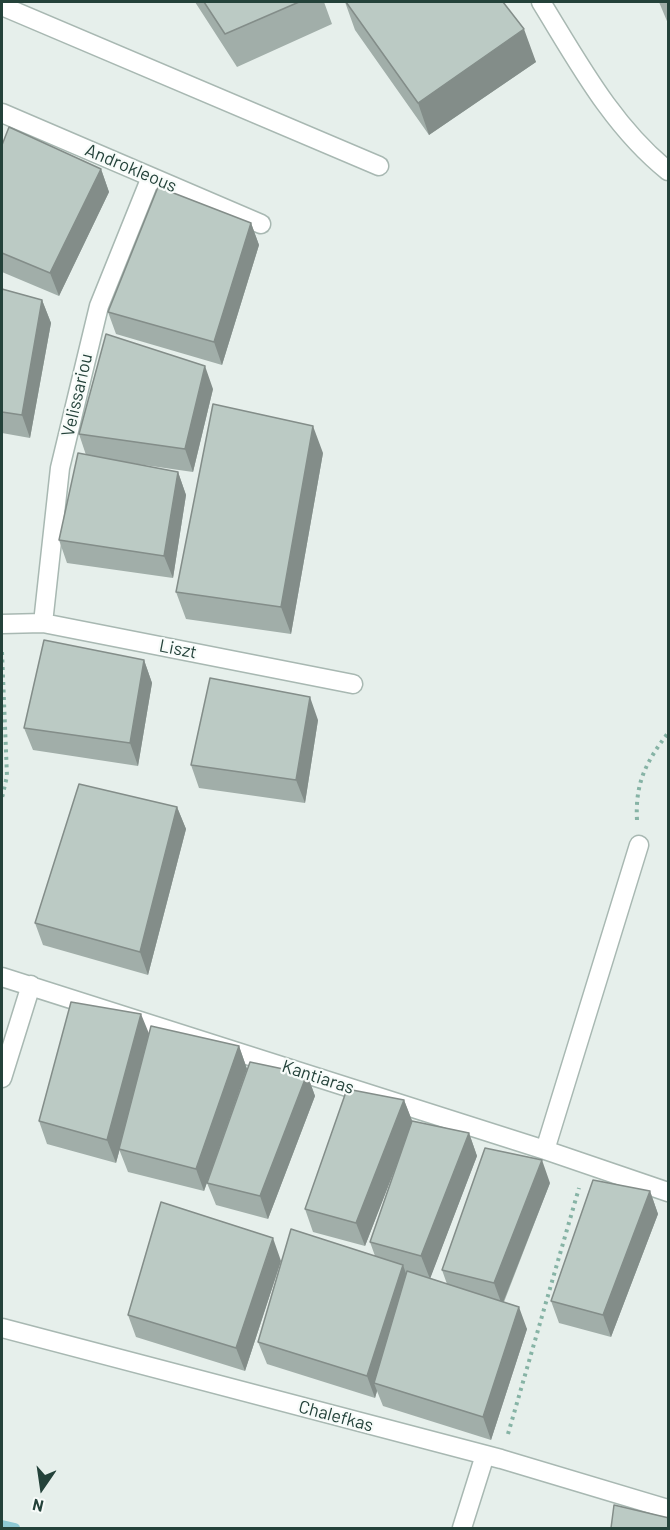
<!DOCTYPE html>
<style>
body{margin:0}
#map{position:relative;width:670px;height:1530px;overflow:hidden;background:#e6efeb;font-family:Barlow,sans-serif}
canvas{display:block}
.frame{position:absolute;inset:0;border:3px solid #24423a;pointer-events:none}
.north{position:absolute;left:12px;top:1458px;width:60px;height:60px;-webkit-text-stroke:4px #f7fbf9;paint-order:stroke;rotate:193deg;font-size:16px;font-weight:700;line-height:24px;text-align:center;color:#24423a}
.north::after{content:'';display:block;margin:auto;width:21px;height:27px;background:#24423a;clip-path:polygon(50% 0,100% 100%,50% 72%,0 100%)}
</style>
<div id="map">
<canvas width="670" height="1530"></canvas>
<div class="frame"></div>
<div class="north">N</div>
</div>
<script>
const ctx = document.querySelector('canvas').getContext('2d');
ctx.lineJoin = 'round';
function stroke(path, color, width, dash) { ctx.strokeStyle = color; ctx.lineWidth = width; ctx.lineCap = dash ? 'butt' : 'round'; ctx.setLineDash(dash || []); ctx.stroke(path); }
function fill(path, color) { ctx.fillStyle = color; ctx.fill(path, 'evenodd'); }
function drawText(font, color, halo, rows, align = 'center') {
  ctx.font = font + ' Barlow,sans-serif'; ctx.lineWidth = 4.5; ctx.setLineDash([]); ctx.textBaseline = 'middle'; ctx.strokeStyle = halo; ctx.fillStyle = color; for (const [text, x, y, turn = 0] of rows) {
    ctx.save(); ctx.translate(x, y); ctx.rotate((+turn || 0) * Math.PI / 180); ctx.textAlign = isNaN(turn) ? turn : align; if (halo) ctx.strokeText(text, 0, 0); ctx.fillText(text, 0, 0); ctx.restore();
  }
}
const stream = new Path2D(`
 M 2,1525 L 15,1528`);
const path = new Path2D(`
 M 2,652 L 7,776 L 2,798
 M 637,820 C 635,783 646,762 668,733
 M 508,1434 L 579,1188`);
const minor = new Path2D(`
 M 2,6 L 379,166
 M 2,113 L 261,224
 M 43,623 L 60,468 L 99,306 L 151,177
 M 2,624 L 43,623 L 353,684
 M 2,977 L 545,1150 L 668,1192
 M 2,1078 L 31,985
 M 545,1150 L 639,845
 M 2,1328 L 501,1459 L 668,1509
 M 462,1528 L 485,1455`);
const tertiary = new Path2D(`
 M 541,2 C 578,62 612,126 668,171`);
const wall = new Path2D(`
 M 195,2 L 324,2 L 332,24 L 237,67 Z
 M 345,2 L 503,2 L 536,62 L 429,135 L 355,30 Z
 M 659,2 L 669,2 L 669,26 Z
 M 2,145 L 101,169 L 109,192 L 59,296 L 2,272 Z
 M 251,223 L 259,245 L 222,365 L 116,334 L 108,312 Z
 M 2,289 L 42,300 L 51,323 L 30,438 L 2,433 Z
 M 213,389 L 193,472 L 130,463 L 178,472 L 186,495 L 173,578 L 67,563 L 59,540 L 86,455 L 79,434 Z
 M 323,453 L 291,634 L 186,619 L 176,592 Z
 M 144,660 L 152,683 L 138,766 L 33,750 L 24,728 Z
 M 318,720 L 305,803 L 199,788 L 191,765 Z
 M 177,807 L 186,829 L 148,975 L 43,945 L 35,923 Z
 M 149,1035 L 239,1046 L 247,1069 L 204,1191 L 128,1172 L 119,1149 L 125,1130 L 116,1163 L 47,1144 L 39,1121 Z
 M 307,1074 L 315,1096 L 268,1219 L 216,1205 L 207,1183 Z
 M 404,1100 L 412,1121 L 469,1133 L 477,1156 L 430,1278 L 447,1284 L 442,1270 L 550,1183 L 504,1302 L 527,1329 L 491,1440 L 383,1406 L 377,1391 L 375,1398 L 267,1364 L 258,1342 L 375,1256 L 370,1242 L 399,1157 L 365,1246 L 313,1232 L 305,1209 Z
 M 650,1191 L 658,1214 L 611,1337 L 559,1323 L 551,1301 Z
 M 281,1261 L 245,1371 L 136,1337 L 128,1315 Z`);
const shadedWall = new Path2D(`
 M 524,29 L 536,62 L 429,135 L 418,103 Z
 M 101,169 L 109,192 L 59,296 L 50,273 Z
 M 251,223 L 259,245 L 222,365 L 214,342 Z
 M 42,300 L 51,323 L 30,438 L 22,415 Z
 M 205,366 L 213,389 L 193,472 L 185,449 Z
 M 313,426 L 323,453 L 291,634 L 281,607 Z
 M 178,472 L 186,495 L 173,578 L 164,556 Z
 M 144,660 L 152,683 L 138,766 L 130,743 Z
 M 310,697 L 318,720 L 305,803 L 296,780 Z
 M 177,807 L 186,829 L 148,975 L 140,952 Z
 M 141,1014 L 150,1036 L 116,1163 L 107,1140 Z
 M 239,1046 L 247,1069 L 204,1191 L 196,1169 Z
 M 307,1074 L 315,1096 L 268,1219 L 260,1196 Z
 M 404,1100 L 413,1123 L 365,1246 L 356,1223 Z
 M 469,1133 L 477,1156 L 430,1279 L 421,1256 Z
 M 542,1160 L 550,1183 L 502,1305 L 494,1283 Z
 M 650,1191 L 658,1214 L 611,1337 L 603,1315 Z
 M 273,1238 L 281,1261 L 245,1371 L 236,1348 Z
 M 403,1265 L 411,1288 L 374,1383 L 377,1391 L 375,1398 L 367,1376 Z
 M 519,1307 L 527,1329 L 491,1440 L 483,1417 Z`);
const building = new Path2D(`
 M 204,2 L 299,2 L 225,34 Z
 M 346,2 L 503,2 L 524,29 L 418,103 Z
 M 9,127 L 101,169 L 50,273 L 2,253 L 2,145 Z
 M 158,187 L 251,223 L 214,342 L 108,312 Z
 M 2,289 L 42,300 L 22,415 L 2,412 Z
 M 106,334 L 205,366 L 185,449 L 79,434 Z
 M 213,404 L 313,426 L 281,607 L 176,592 Z
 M 78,453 L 178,472 L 164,556 L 59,540 Z
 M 44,640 L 144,660 L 130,743 L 24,728 Z
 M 210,678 L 310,697 L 296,780 L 191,765 Z
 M 79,784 L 177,807 L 140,952 L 35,923 Z
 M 71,1002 L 141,1014 L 107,1140 L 39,1121 Z
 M 151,1026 L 239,1046 L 196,1169 L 119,1149 Z
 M 250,1062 L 307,1074 L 260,1196 L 207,1183 Z
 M 347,1089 L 404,1100 L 356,1223 L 305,1209 Z
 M 412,1121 L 469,1133 L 421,1256 L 370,1242 Z
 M 485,1148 L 542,1160 L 494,1283 L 442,1270 Z
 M 593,1180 L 650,1191 L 603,1315 L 551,1301 Z
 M 161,1202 L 273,1238 L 236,1348 L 128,1315 Z
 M 291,1229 L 403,1265 L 367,1376 L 258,1342 Z
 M 407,1271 L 519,1307 L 483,1417 L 374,1383 Z
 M 614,1505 L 669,1518 L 669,1528 L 611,1528 Z`);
const streetNames = [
 ["Androkleous",131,168,23],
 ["Velissariou",77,395,-77],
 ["Liszt",178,649,11],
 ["Kantiaras",318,1077,18],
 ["Chalefkas",336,1416,15]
];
stroke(stream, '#8ec9d4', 10);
stroke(minor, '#a8b8b2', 21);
stroke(tertiary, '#a8b8b2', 21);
stroke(path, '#86b3a5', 4, [3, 4.5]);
stroke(minor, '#fff', 18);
stroke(tertiary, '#fff', 18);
fill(wall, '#a1aea9');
fill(shadedWall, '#838d89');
fill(building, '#bbcac4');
stroke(building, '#838d89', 1.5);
drawText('18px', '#24423a', '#f7fbf9', streetNames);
</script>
